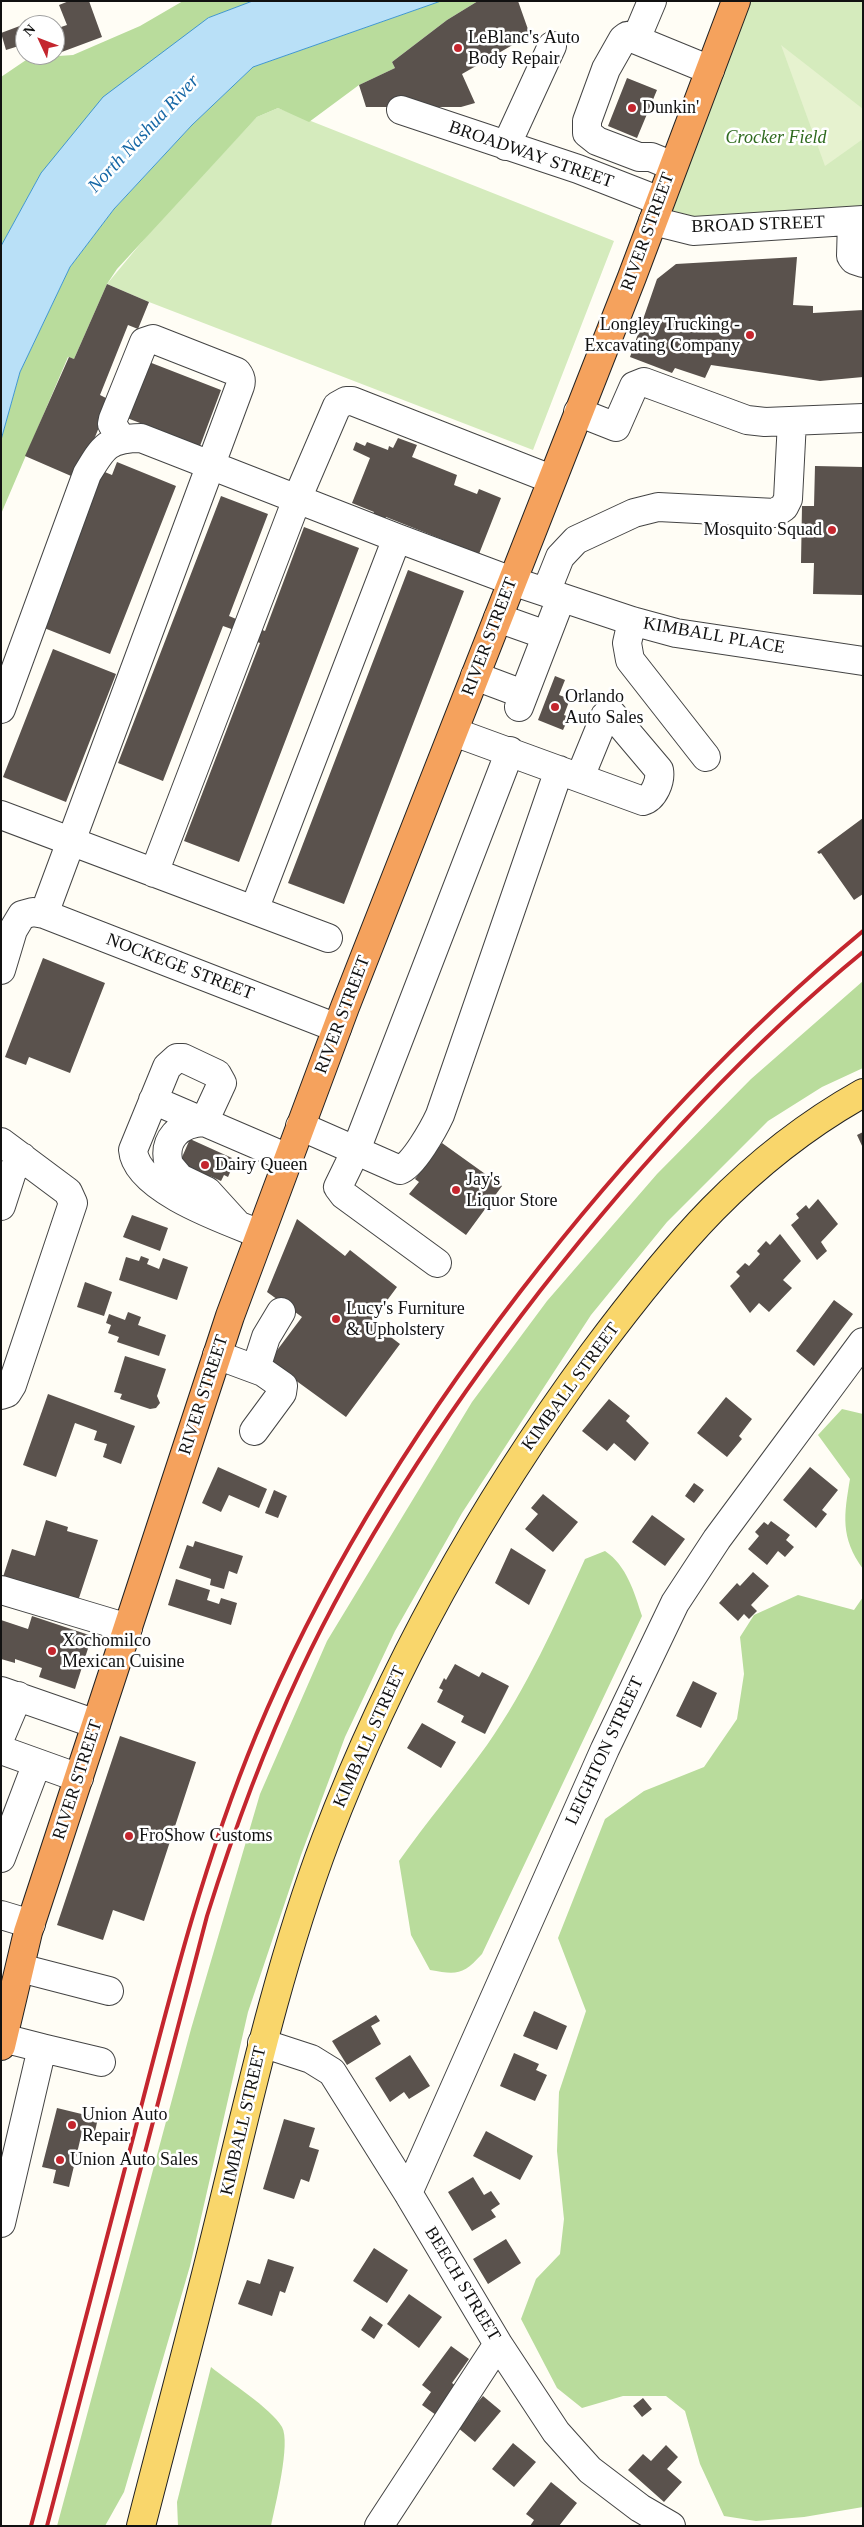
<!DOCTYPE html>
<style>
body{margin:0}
#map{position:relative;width:864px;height:2527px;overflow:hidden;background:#fffdf5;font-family:Georgia,serif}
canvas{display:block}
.frame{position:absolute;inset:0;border:2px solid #111;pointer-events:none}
.north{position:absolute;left:15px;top:15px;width:50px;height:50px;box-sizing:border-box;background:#fff;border:1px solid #a0a0a0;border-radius:50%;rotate:313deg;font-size:14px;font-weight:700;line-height:20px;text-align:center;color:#111}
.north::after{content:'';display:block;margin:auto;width:18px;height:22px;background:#c4262e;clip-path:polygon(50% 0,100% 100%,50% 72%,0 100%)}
</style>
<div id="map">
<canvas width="864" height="2527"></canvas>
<div class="frame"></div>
<div class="north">N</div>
</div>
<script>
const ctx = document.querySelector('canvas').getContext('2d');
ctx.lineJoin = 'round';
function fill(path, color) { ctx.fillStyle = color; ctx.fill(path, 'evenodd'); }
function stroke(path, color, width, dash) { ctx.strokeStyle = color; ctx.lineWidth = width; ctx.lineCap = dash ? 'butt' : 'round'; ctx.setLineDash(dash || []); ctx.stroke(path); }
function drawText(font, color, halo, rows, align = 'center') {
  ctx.font = font + ' Georgia,serif'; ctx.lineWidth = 5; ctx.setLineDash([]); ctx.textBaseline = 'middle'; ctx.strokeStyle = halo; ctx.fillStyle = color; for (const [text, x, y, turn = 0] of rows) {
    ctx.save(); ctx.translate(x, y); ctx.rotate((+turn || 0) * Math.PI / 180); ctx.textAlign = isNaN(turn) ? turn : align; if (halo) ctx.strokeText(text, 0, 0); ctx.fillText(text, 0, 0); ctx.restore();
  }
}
const green = new Path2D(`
 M 736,1 L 863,1 L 863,220 L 653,221 Z
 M 278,108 L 614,241 L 533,450 L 149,302 L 107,284 L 160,220 L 257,117 Z`);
const forest = new Path2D(`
 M 183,1 L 253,1 L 208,18 L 41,173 L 1,246 L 1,77 L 29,58 L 73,55 L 140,26 Z
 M 441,1 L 478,1 L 447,20 L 392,62 L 395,68 L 359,85 L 309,122 L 278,108 L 257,117 L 117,269 L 107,284 L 74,359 L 68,357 L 1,514 L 1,440 L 20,372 L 70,267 L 114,209 L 192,125 L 253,67 Z
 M 863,981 L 863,1068 L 822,1087 L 768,1121 L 667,1222 L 591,1315 L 462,1513 L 395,1631 L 345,1737 L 301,1855 L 248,2012 L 190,2266 L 124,2492 L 105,2526 L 57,2526 L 191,2029 L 260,1794 L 327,1641 L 472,1402 L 547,1301 L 657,1174 L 751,1079 Z
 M 842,1409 L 863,1414 L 863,1569 C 840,1537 844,1515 850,1479 L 818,1435 Z
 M 605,1551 C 627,1566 634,1592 642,1616 L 482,1954 C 463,1975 457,1975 430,1970 L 411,1935 L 399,1861 C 427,1821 459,1784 487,1745 C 527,1688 556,1623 585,1559 Z
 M 798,1595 L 854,1610 L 863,1597 L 863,2507 L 804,2517 L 756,2521 L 724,2516 L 700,2464 L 685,2411 L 666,2396 L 623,2396 L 582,2408 L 557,2388 L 521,2319 L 536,2279 L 560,2254 L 564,2219 L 557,2151 L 559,2092 L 586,2011 L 558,1938 L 605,1819 L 644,1791 L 704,1767 L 737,1719 L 744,1674 L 740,1637 L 754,1615 Z
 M 211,2367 C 229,2382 271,2408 282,2427 C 291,2443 275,2506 271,2526 L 178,2526 L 177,2502 Z`);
const pitch = new Path2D(`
 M 781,45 L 863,109 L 863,139 L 825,166 Z`);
const water = new Path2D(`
 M 253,1 L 441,1 L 253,67 L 192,125 L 114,209 L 70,267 L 20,372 L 1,440 L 1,246 L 41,173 L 103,97 L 208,18 Z`);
const building = new Path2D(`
 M 69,1 L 89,1 L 102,37 L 59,53 L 55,44 L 55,29 L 67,25 L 59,5 Z
 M 478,1 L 518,1 L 530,35 L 462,74 L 475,103 L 461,107 L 366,107 L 359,85 L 395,68 L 392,62 L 447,20 Z
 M 25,24 L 25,44 L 6,50 L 1,33 Z
 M 627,78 L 657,90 L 637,138 L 608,126 Z
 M 797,257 L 793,305 L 813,306 L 813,313 L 863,310 L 863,377 L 820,381 L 711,365 L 705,378 L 675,368 L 672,373 L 630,357 L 657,279 L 676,264 Z
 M 107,284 L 149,302 L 138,329 L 128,325 L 100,395 L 110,400 L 78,479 L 25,456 L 69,357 L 74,359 Z
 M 149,362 L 221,390 L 200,446 L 127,418 Z
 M 398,438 L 417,445 L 412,457 L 457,475 L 454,485 L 477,494 L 479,489 L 501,498 L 479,554 L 386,517 L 380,532 L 368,527 L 374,512 L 352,503 L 370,458 L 353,450 L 356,442 L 365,446 L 367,442 L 388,450 L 389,446 L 393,448 Z
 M 117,462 L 176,486 L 110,654 L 39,626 L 100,470 L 112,475 Z
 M 815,466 L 863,467 L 863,595 L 813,594 L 814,563 L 801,563 L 802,506 L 814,506 Z
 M 221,496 L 268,514 L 229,616 L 241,621 L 237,631 L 223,626 L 163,781 L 118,763 Z
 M 304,527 L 359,548 L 239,862 L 184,841 L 260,643 L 252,640 L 257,628 L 265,631 Z
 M 408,570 L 464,591 L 344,904 L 288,883 Z
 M 53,649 L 116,674 L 66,802 L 3,777 Z
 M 555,676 L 565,680 L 559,695 L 570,699 L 564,715 L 569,717 L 563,730 L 538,720 Z
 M 863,818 L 863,894 L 854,900 L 821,853 L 819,854 L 817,852 Z
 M 43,958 L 105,983 L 70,1073 L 29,1057 L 26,1065 L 5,1057 Z
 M 863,1132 L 863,1148 L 857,1135 Z
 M 190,1139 L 232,1158 L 228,1166 L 232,1168 L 228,1177 L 224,1175 L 221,1181 L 210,1176 L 205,1188 L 179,1164 Z
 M 442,1143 L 502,1186 L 466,1235 L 409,1194 L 419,1182 L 415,1179 Z
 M 818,1199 L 838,1224 L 821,1242 L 827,1251 L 817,1260 L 791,1225 L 799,1218 L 796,1214 L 806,1205 L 809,1209 Z
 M 132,1215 L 168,1228 L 160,1251 L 123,1237 Z
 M 297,1219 L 345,1256 L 350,1250 L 397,1287 L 371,1322 L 400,1344 L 346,1417 L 269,1361 L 302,1317 L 267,1292 Z
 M 780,1234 L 801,1261 L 783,1280 L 792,1288 L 769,1312 L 759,1303 L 750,1313 L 730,1286 L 740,1276 L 736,1272 L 745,1263 L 749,1266 L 760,1254 L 757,1251 L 766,1241 L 770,1245 Z
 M 141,1256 L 149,1259 L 147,1264 L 159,1269 L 163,1258 L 188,1267 L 177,1300 L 119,1280 L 126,1257 L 139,1261 Z
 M 85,1282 L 112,1292 L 104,1316 L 77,1307 Z
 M 834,1300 L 853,1314 L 814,1366 L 796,1351 Z
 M 128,1312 L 141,1317 L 138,1325 L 166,1335 L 159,1356 L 117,1342 L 119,1337 L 108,1333 L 111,1325 L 106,1323 L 109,1314 L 125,1320 Z
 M 125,1356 L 166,1369 L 157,1396 L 160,1403 L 156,1408 L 150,1409 L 120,1399 L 122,1394 L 114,1392 Z
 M 48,1394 L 135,1426 L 121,1464 L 103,1457 L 107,1444 L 94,1440 L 97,1431 L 75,1423 L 56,1477 L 23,1465 Z
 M 726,1397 L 752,1419 L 739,1436 L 742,1439 L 727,1457 L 697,1433 Z
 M 609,1399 L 630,1416 L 626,1421 L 649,1443 L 635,1461 L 614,1443 L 607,1451 L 582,1431 Z
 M 218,1467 L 267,1489 L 259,1508 L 229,1495 L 221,1512 L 202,1503 Z
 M 810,1467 L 838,1490 L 822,1510 L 827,1514 L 816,1528 L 783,1500 Z
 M 694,1483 L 704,1490 L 694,1503 L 685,1496 Z
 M 274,1490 L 287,1496 L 278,1518 L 265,1513 Z
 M 543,1494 L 578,1522 L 553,1552 L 525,1529 L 538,1514 L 531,1508 Z
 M 652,1515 L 685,1539 L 665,1566 L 632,1542 Z
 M 46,1520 L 68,1527 L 67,1531 L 98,1540 L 78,1601 L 3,1577 L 12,1549 L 35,1556 Z
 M 771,1521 L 790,1535 L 786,1540 L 794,1547 L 785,1557 L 778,1551 L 767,1565 L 748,1549 L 759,1536 L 755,1532 L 764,1522 L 768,1525 Z
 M 195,1541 L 243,1556 L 237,1574 L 229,1571 L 224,1589 L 210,1585 L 211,1579 L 179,1568 L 187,1545 L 193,1547 Z
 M 511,1548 L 546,1570 L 529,1605 L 495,1583 Z
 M 753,1572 L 769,1586 L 751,1605 L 757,1611 L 749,1619 L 744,1614 L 738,1621 L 719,1603 L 737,1583 L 740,1586 Z
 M 176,1579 L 210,1590 L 207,1600 L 219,1604 L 221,1598 L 237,1603 L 231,1625 L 168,1605 Z
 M 32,1616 L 92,1636 L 75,1689 L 39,1677 L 42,1668 L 15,1659 L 15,1663 L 1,1659 L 1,1620 L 28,1629 Z
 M 455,1664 L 479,1677 L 482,1672 L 509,1686 L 485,1734 L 461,1722 L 464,1716 L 437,1702 L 443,1690 L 439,1688 L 444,1678 L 446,1680 Z
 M 693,1681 L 717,1693 L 701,1728 L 676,1716 Z
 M 422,1723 L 456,1742 L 441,1768 L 407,1748 Z
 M 120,1736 L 196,1762 L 144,1921 L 113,1910 L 103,1940 L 57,1925 Z
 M 534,2011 L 567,2026 L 557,2050 L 523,2036 Z
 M 376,2015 L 380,2021 L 371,2026 L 381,2044 L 347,2065 L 332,2041 Z
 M 514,2053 L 539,2064 L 536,2070 L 547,2075 L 535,2101 L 500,2086 Z
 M 410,2055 L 430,2086 L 409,2099 L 404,2092 L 390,2102 L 375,2078 Z
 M 57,2108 L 98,2118 L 94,2136 L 82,2132 L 69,2187 L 53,2183 L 56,2170 L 42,2167 Z
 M 284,2119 L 315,2128 L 309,2147 L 319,2150 L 309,2182 L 301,2179 L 294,2199 L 263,2189 Z
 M 486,2131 L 533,2156 L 520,2180 L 473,2156 Z
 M 473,2177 L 484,2195 L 491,2191 L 500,2204 L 491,2210 L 496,2217 L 472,2231 L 448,2192 Z
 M 506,2239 L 521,2263 L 488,2284 L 473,2259 Z
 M 374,2248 L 408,2270 L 387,2303 L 353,2281 Z
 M 268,2259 L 294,2267 L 285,2293 L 280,2291 L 272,2316 L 238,2304 L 247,2280 L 260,2284 Z
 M 409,2294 L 442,2317 L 419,2348 L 387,2324 Z
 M 370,2316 L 383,2325 L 374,2339 L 361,2330 Z
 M 451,2346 L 469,2359 L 452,2383 L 456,2386 L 436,2415 L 422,2405 L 431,2392 L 422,2385 Z
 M 483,2396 L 501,2411 L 475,2442 L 457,2427 Z
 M 643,2398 L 652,2409 L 642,2417 L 633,2406 Z
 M 513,2443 L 536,2462 L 514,2487 L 492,2469 Z
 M 666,2445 L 678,2457 L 667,2469 L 682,2482 L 664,2502 L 628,2470 L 643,2454 L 651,2461 Z
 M 551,2482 L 577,2503 L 559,2526 L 530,2526 L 534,2520 L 526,2514 Z`);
const minor = new Path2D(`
 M 636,39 L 652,1
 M 401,110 L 578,169 L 660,201
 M 506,146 L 552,46
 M 673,166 L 651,157 L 639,157 L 597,141 L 587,133 L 587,121 L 606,69 L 623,39 L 627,36 L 710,70
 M 653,221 L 693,231 L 863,220
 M 852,221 L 851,256 L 854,260 L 863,263
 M 578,412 L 616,427 L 634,386 L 644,382 L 747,420 L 765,422 L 863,418
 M 546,592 L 560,557 L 576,540 L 634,513 L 658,507 L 775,513 L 784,507 L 788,499 L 792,421
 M 498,618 L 546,635
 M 632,621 L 627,643 L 630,660 L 706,757
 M 475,676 L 523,694
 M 519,707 L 561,598
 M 1,709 L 87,474 C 103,447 108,438 141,438 L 397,538 L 512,581 L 632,621 L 676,633 L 863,661
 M 454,732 L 643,801 C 654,798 661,781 659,770 L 610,712 L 605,716 L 580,777
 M 1,815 L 328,938
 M 154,873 L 297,499 L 337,406 L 346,401 L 352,401 L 551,479
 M 254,910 L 397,538
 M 44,914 L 240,386 C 242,380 241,377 237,372 L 153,339 L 144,342 L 113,419 L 112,424 L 121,438
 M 22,915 L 33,912 L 44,914 L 337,1028
 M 1,970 L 13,930 L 22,915
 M 153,1100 L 288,1158
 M 300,1126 L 400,1170 C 413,1166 434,1128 440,1115 L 559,770
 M 1,1142 L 68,1192 L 73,1203 L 12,1385 L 7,1393 L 1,1395
 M 1,1206 L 12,1172 L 22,1157
 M 237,1224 L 207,1191 L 180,1178 L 169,1165 C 162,1140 179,1123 204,1122 L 222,1083 L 217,1074 L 183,1058 L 177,1058 L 167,1067 L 133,1150 C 136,1190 228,1221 260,1234
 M 437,1263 L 344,1195 L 338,1187 L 356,1150 L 510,751
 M 217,1355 L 263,1372 L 283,1386 L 282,1393 L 254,1431
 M 256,1368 L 266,1337 L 281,1312
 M 1,1590 L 128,1628
 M 1,1691 L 96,1724
 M 1,1736 L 18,1696
 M 1,1750 L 79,1778
 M 1,1858 L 37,1763
 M 1,1915 L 31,1924
 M 20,1968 L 109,1991
 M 262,2043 L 311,2059 L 332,2072 L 408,2193 L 498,2344 L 556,2432 L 590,2470 L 640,2508 L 671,2526
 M 42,2048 L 101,2062
 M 408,2193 L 605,1749 L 675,1603 L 717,1539 L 863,1342
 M 1,2223 L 42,2048 L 3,2038
 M 379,2526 L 498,2344`);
const major = new Path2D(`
 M 141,2526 C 169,2416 199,2307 225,2197 C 254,2077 282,1956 326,1839 C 392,1666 482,1505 592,1355 C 671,1249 745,1159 863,1093`);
const highway = new Path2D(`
 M 1,2046 L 28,1932 L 230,1316 L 345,1007 L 632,277 L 736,1`);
const rail = new Path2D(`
 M 31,2526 C 67,2389 103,2252 139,2115 C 172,1987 205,1858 256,1735 C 322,1576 415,1429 520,1292 C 621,1161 734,1038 863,931
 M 47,2526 L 207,1916 C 233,1833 263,1751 300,1672 C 364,1536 448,1410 540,1291 C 636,1168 742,1051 863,952`);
const markers = [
 [458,48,5,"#c4262e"],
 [632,108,5,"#c4262e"],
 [750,335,5,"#c4262e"],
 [832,530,5,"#c4262e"],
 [555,707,5,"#c4262e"],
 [205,1165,5,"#c4262e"],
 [456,1190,5,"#c4262e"],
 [336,1319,5,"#c4262e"],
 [52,1651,5,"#c4262e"],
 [129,1836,5,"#c4262e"],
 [72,2125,5,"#c4262e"],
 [60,2160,5,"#c4262e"]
];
const poiNames = [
 ["LeBlanc's Auto",468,38],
 ["Body Repair",468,59],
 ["Dunkin'",642,108],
 ["Longley Trucking -",740,325,"right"],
 ["Excavating Company",740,346,"right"],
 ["Mosquito Squad",822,530,"right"],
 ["Orlando",565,697],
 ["Auto Sales",565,718],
 ["Dairy Queen",215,1165],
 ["Jay's",466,1180],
 ["Liquor Store",466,1201],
 ["Lucy's Furniture",346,1309],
 ["& Upholstery",346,1330],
 ["Xochomilco",62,1641],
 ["Mexican Cuisine",62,1662],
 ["FroShow Customs",139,1836],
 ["Union Auto",82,2115],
 ["Repair",82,2136],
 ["Union Auto Sales",70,2160]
];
const parkNames = [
 ["Crocker Field",776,138]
];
const streetNames = [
 ["BROADWAY STREET",531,155,19],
 ["BROAD STREET",758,225,-2],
 ["RIVER STREET",648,232,-70],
 ["KIMBALL PLACE",714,636,10],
 ["RIVER STREET",490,637,-69],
 ["NOCKEGE STREET",180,967,21],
 ["RIVER STREET",343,1015,-69],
 ["KIMBALL STREET",571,1387,-54],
 ["RIVER STREET",204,1395,-72],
 ["KIMBALL STREET",370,1737,-66],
 ["LEIGHTON STREET",605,1751,-65],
 ["RIVER STREET",78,1780,-72],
 ["KIMBALL STREET",244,2121,-77],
 ["BEECH STREET",462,2284,59]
];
const waterNames = [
 ["North Nashua River",144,134,-47]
];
fill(green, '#d5ebbd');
fill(forest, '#b9dc9c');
fill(pitch, '#e6f2cf');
fill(water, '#b9e0f7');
stroke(water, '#3f96cf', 1);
fill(building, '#5a524d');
stroke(minor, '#444', 30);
stroke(major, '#222', 30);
stroke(highway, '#222', 30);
stroke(minor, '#fff', 28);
stroke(major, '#f9d66b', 28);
stroke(highway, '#f5a25d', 28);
stroke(rail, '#c4262e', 4);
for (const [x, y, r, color] of markers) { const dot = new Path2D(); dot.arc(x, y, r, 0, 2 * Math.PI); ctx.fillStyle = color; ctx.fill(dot); stroke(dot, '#fff', 2); }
drawText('18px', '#111', '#fff', poiNames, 'left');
drawText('italic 18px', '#2f6b1f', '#fff', parkNames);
drawText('18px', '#111', '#fff', streetNames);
drawText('italic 19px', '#1768a6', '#fff', waterNames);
</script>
